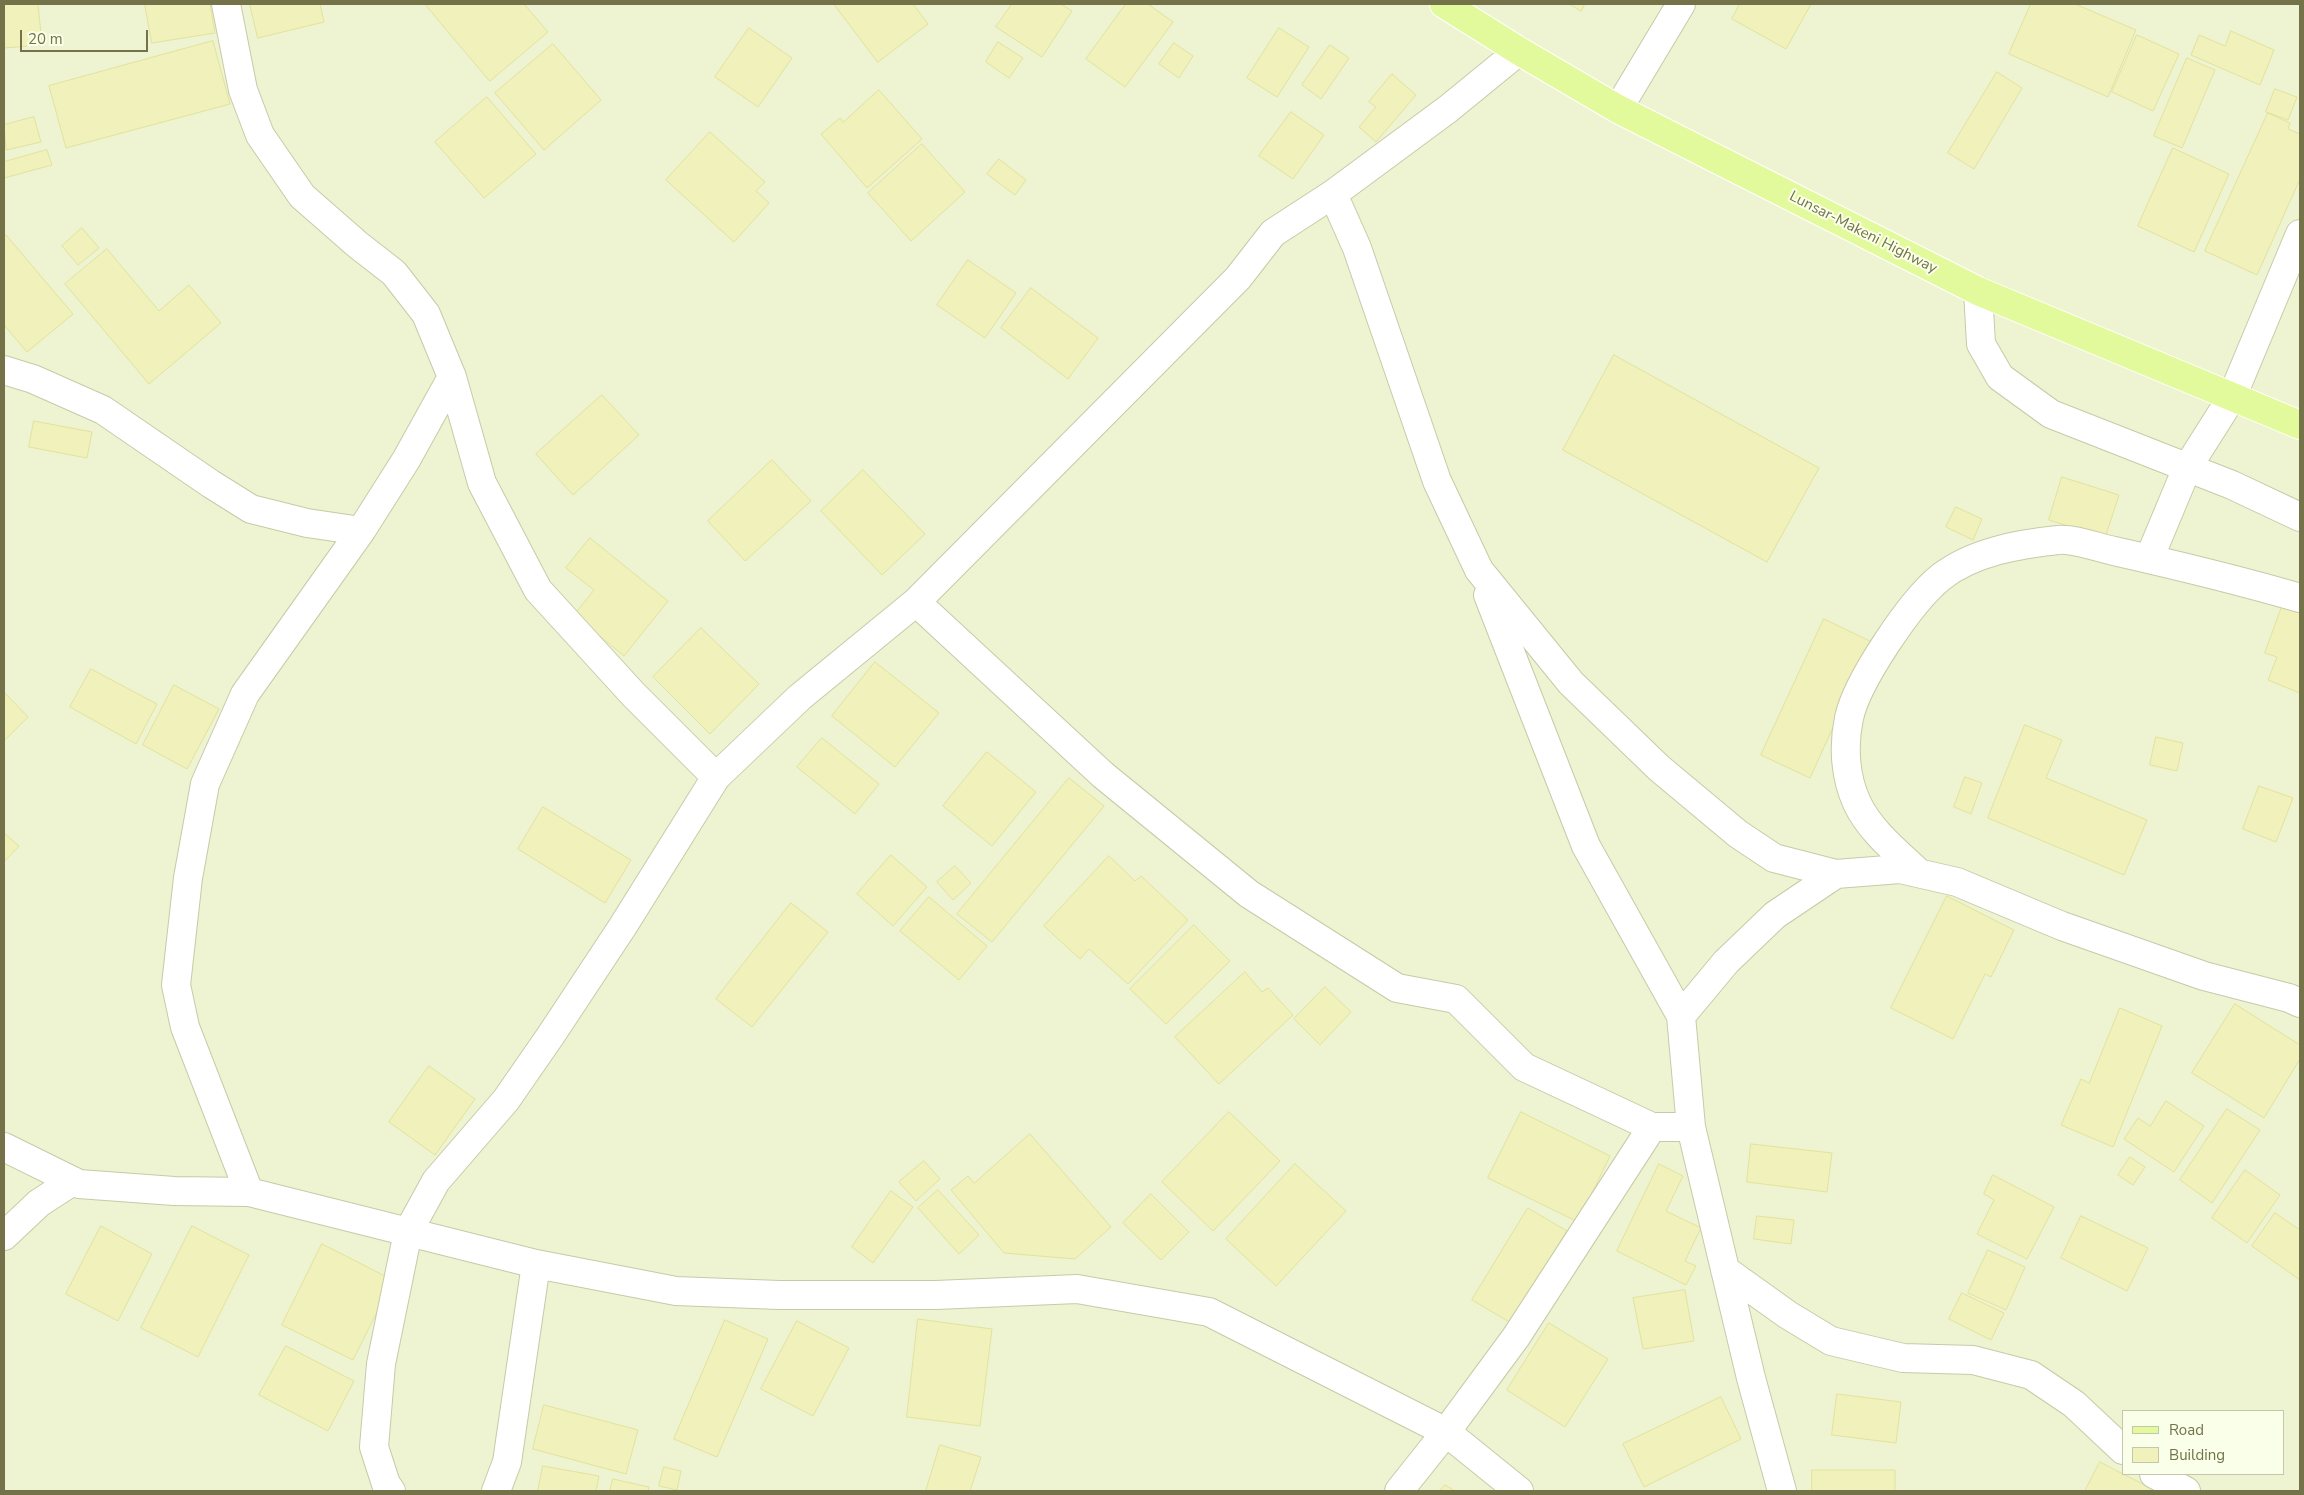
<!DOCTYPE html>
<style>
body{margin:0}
#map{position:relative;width:2304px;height:1495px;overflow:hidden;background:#f6fce3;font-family:"Nunito Sans",sans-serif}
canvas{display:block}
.frame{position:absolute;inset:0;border:5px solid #747249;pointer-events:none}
.legend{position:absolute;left:2122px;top:1410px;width:162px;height:65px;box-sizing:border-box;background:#faffe9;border:1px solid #c4c7a9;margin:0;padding:6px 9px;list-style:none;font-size:15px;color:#747249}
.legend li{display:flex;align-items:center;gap:10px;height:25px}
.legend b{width:25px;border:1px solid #c4c7a9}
.scale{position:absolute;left:20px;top:30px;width:128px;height:22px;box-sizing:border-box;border:2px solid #747249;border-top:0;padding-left:6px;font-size:15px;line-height:18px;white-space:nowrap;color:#747249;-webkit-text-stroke:4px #faffe9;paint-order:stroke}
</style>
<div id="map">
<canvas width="2304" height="1495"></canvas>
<div class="frame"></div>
<ul class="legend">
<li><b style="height:6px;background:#e3fa9c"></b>Road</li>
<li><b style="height:14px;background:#f0f1bb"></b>Building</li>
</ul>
<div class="scale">20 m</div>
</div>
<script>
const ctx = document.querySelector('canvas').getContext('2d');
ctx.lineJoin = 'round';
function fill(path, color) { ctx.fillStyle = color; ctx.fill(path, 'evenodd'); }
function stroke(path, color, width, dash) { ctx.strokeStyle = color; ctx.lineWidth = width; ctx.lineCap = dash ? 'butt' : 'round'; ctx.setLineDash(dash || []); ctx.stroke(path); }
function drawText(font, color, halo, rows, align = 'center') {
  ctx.font = font + ' "Nunito Sans",sans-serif'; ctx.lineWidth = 4; ctx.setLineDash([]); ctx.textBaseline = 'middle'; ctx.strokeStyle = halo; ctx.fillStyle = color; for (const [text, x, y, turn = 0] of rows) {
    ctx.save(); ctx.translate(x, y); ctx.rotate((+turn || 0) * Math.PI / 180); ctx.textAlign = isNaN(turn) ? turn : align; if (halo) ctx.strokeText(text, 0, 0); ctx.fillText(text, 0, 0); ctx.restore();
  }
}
const residential = new Path2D(`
 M 4,4 L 2300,4 L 2300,1491 L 4,1491 ZM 2123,1411 L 2283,1411 L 2283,1474 L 2123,1474 Z`);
const building = new Path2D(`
 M 4,4 L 38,4 L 42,45 L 4,48 Z
 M 145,4 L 210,4 L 215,33 L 152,43 Z
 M 250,4 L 320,4 L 324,22 L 258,38 Z
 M 425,4 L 524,4 L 548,32 L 490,81 Z
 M 834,4 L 913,4 L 928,24 L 878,62 Z
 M 1012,4 L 1061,4 L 1072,11 L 1042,57 L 996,27 Z
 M 1126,4 L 1148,4 L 1173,22 L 1125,87 L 1086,59 Z
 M 1570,4 L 1585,4 L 1581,11 Z
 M 1740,4 L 1811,4 L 1786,49 L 1732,19 Z
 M 2031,4 L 2075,4 L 2136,30 L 2108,97 L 2009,54 Z
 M 749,28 L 792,58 L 758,107 L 715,77 Z
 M 1279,28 L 1309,47 L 1277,97 L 1247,78 Z
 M 2231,31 L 2274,50 L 2260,85 L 2191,55 L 2199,35 L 2225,46 Z
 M 2137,35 L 2179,54 L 2153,111 L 2112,92 Z
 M 213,41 L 230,104 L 66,148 L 49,86 Z
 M 998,42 L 1023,58 L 1009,78 L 986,62 Z
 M 1174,43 L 1193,56 L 1179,78 L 1159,64 Z
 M 553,44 L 601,100 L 544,150 L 495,93 Z
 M 1330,45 L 1349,58 L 1321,99 L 1302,85 Z
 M 2187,58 L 2215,70 L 2182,148 L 2154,136 Z
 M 1997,72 L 2022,88 L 1974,169 L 1948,153 Z
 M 1392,74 L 1416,95 L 1376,142 L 1359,127 L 1376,107 L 1369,102 Z
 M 2275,89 L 2297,97 L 2288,120 L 2266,112 Z
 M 879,90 L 922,139 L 867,188 L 821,134 L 840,118 L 843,122 Z
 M 487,97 L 536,154 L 484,198 L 435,142 Z
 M 1291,112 L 1324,135 L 1293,179 L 1259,156 Z
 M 2268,113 L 2290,123 L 2288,129 L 2300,134 L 2300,179 L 2257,275 L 2205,251 Z
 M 34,117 L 41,142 L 6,150 L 4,125 Z
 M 710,132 L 765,182 L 756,191 L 769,203 L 734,242 L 666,180 Z
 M 922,144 L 965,192 L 911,241 L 868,193 Z
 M 2173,148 L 2229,174 L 2194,252 L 2138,226 Z
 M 47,150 L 52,165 L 4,178 L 4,162 Z
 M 999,159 L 1026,180 L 1015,195 L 987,174 Z
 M 82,228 L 99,248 L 78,265 L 62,246 Z
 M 6,235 L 73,314 L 27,352 L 4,325 L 4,237 Z
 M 107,249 L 159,311 L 189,285 L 221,323 L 149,384 L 65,284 Z
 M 968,260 L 1016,293 L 985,338 L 937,305 Z
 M 1031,288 L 1098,338 L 1068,379 L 1001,328 Z
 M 1614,355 L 1819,468 L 1767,562 L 1563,450 Z
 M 602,395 L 639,435 L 573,495 L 536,454 Z
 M 34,421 L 92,432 L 87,458 L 29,447 Z
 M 772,460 L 811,501 L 745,561 L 708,521 Z
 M 863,470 L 925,534 L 882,575 L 821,511 Z
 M 2062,477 L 2119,495 L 2105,538 L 2049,520 Z
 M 1956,507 L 1982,519 L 1973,540 L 1946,527 Z
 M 590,538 L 668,601 L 624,656 L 574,615 L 594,590 L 566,568 Z
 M 2283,604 L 2300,611 L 2300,693 L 2268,680 L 2277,657 L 2265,653 Z
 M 1824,619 L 1872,642 L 1810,778 L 1761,755 Z
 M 701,628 L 759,684 L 710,734 L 653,677 Z
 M 875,662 L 939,713 L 895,767 L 832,716 Z
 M 91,669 L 157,704 L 136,744 L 70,707 Z
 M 174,685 L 219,709 L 187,769 L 143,745 Z
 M 4,692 L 28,717 L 4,741 Z
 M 2025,725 L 2062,740 L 2046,778 L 2147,820 L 2124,875 L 1988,818 Z
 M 2156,737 L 2183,743 L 2177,771 L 2150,765 Z
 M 822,738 L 879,784 L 855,814 L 797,767 Z
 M 987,752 L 1036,792 L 992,846 L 943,806 Z
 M 1965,777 L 1982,783 L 1971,814 L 1954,807 Z
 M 1069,778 L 1104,806 L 992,942 L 957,914 Z
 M 2259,786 L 2293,798 L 2276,842 L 2243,829 Z
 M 543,807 L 631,860 L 605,903 L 518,849 Z
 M 4,833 L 19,846 L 4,862 Z
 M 891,855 L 927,887 L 893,926 L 857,894 Z
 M 1109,856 L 1135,881 L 1141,876 L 1188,920 L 1128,984 L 1089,949 L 1080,959 L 1044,926 Z
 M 955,866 L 971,883 L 953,900 L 937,882 Z
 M 1947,896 L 2014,930 L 1991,977 L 1985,974 L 1953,1039 L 1891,1008 Z
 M 929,897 L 987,946 L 959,980 L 900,931 Z
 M 791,903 L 828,932 L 752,1027 L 716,999 Z
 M 1194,925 L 1230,961 L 1166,1024 L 1130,989 Z
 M 1245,972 L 1262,992 L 1268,988 L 1293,1015 L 1219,1084 L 1175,1037 Z
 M 1325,987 L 1351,1012 L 1320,1045 L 1294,1019 Z
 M 2235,1004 L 2300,1045 L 2300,1059 L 2264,1118 L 2192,1073 Z
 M 2120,1008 L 2162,1026 L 2113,1147 L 2061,1125 L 2081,1079 L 2089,1083 Z
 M 429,1066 L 475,1099 L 435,1155 L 389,1122 Z
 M 2166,1101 L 2204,1126 L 2174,1172 L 2124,1139 L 2138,1118 L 2150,1126 Z
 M 2227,1109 L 2260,1130 L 2212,1203 L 2180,1180 Z
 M 1229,1112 L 1280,1161 L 1213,1231 L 1162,1182 Z
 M 1521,1112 L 1610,1156 L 1578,1222 L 1488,1178 Z
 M 1030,1134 L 1111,1227 L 1075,1259 L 1004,1253 L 951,1190 L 968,1176 L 974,1183 Z
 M 1751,1144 L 1832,1153 L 1827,1192 L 1747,1182 Z
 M 2130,1157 L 2145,1167 L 2133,1185 L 2118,1175 Z
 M 924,1161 L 940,1179 L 916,1201 L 899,1182 Z
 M 1295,1164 L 1346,1211 L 1276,1286 L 1226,1239 Z
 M 1659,1164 L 1683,1176 L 1666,1211 L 1701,1228 L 1685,1261 L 1696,1266 L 1686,1285 L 1617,1251 Z
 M 2245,1170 L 2280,1195 L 2247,1243 L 2212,1218 Z
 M 1993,1175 L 2054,1207 L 2027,1259 L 1977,1234 L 1994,1200 L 1984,1194 Z
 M 938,1190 L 979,1235 L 959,1254 L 918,1208 Z
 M 891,1191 L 913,1207 L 873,1263 L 852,1247 Z
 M 1151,1194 L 1189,1232 L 1161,1260 L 1123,1223 Z
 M 1528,1208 L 1567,1231 L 1511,1323 L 1472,1300 Z
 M 2275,1213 L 2300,1230 L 2300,1280 L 2252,1246 Z
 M 1757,1216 L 1794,1220 L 1791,1244 L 1754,1239 Z
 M 2081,1216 L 2148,1248 L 2127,1291 L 2061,1258 Z
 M 101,1226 L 152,1254 L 118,1321 L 66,1294 Z
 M 192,1226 L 249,1255 L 198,1357 L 141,1328 Z
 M 322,1244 L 393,1280 L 353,1360 L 282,1325 Z
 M 1988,1250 L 2025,1267 L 2006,1310 L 1968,1293 Z
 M 1685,1290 L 1694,1341 L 1643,1349 L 1633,1298 Z
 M 1962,1293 L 2004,1313 L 1991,1340 L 1949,1319 Z
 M 918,1319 L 992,1329 L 980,1426 L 907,1417 Z
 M 725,1320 L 768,1339 L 717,1457 L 674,1439 Z
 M 797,1321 L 849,1348 L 813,1416 L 761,1389 Z
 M 1549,1323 L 1608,1359 L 1565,1427 L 1507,1390 Z
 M 286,1346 L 354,1381 L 328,1431 L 259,1395 Z
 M 1837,1394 L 1901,1402 L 1896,1443 L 1832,1435 Z
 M 1721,1397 L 1741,1439 L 1644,1487 L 1623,1444 Z
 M 544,1405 L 638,1430 L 626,1474 L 533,1449 Z
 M 940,1445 L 981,1457 L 970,1491 L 926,1491 Z
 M 2100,1462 L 2123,1474 L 2157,1491 L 2085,1491 Z
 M 543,1466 L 599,1476 L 596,1491 L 538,1491 Z
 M 664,1467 L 681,1471 L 677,1490 L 659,1486 Z
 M 1812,1470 L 1895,1470 L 1895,1491 L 1812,1491 Z
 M 613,1479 L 649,1487 L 648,1491 L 610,1491 Z
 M 1445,1485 L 1455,1491 L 1440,1491 Z`);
const minor = new Path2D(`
 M 226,4 L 243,90 L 260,135 L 302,196 L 358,245 L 394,273 L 426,314 L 452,377 L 482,483 L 538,590 L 633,694 L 716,777
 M 1519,51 L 1448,109 L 1333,194 L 1357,248 L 1437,481 L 1479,570 L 1571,683 L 1659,768 L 1738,834 L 1774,858 L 1836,874 L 1900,869 L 1957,882 L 2062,926 L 2204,976 L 2289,998 L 2300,1003
 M 1618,109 L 1681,4
 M 1978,291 L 1981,344 L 2000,377 L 2051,414 L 2232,485 L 2300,517
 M 4,370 L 33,379 L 103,410 L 211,484 L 251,509 L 307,523 L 361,531
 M 2149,559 L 2187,468 L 2232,397 L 2300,234
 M 1488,595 L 1586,846 L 1681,1016 L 1691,1127 L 1751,1378 L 1782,1491
 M 916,602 L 1103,775 L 1249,894 L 1397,988 L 1456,999 L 1524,1067 L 1652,1127 L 1691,1127
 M 1919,873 C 1898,853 1870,831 1857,803 C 1845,777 1843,746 1849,718 C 1857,681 1911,601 1941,577 C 1973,552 2019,544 2058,540 C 2073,538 2099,548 2114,551 C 2176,565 2238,580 2300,598
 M 1681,1016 L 1726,962 L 1775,915 L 1836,874
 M 4,1147 L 79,1184 L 174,1191 L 249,1192 L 536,1264 L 676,1291 L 779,1295 L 936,1295 L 1077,1289 L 1209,1312 L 1446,1432 L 1519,1491
 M 249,1192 L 185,1027 L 176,985 L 188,878 L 205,784 L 245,694 L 361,531 L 406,460 L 452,377
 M 4,1236 L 39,1203 L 73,1181
 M 1725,1270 L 1788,1315 L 1831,1341 L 1903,1358 L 1973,1360 L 2031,1375 L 2074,1404 L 2123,1450
 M 2154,1474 L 2186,1491
 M 391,1491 L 386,1484 L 374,1447 L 381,1364 L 408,1232 L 436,1181 L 506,1100 L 551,1035 L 623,926 L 716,777 L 800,697 L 916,602 L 1238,278 L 1273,233 L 1333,194
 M 496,1491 L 507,1462 L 536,1264
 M 1399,1491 L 1446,1432 L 1516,1337 L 1652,1127`);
const primary = new Path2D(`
 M 1444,4 L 1519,51 L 1618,109 L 1978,291 L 2300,425`);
const streetNames = [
 ["Lunsar-Makeni Highway",1863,233,27]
];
fill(residential, '#eef3d2');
fill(building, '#f0f1bb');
stroke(building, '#e3e39c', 1);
stroke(minor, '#c8caa7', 30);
stroke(primary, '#fff', 30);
stroke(minor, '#fff', 28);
stroke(primary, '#e3fa9c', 28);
drawText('15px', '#747249', '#faffe9', streetNames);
</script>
